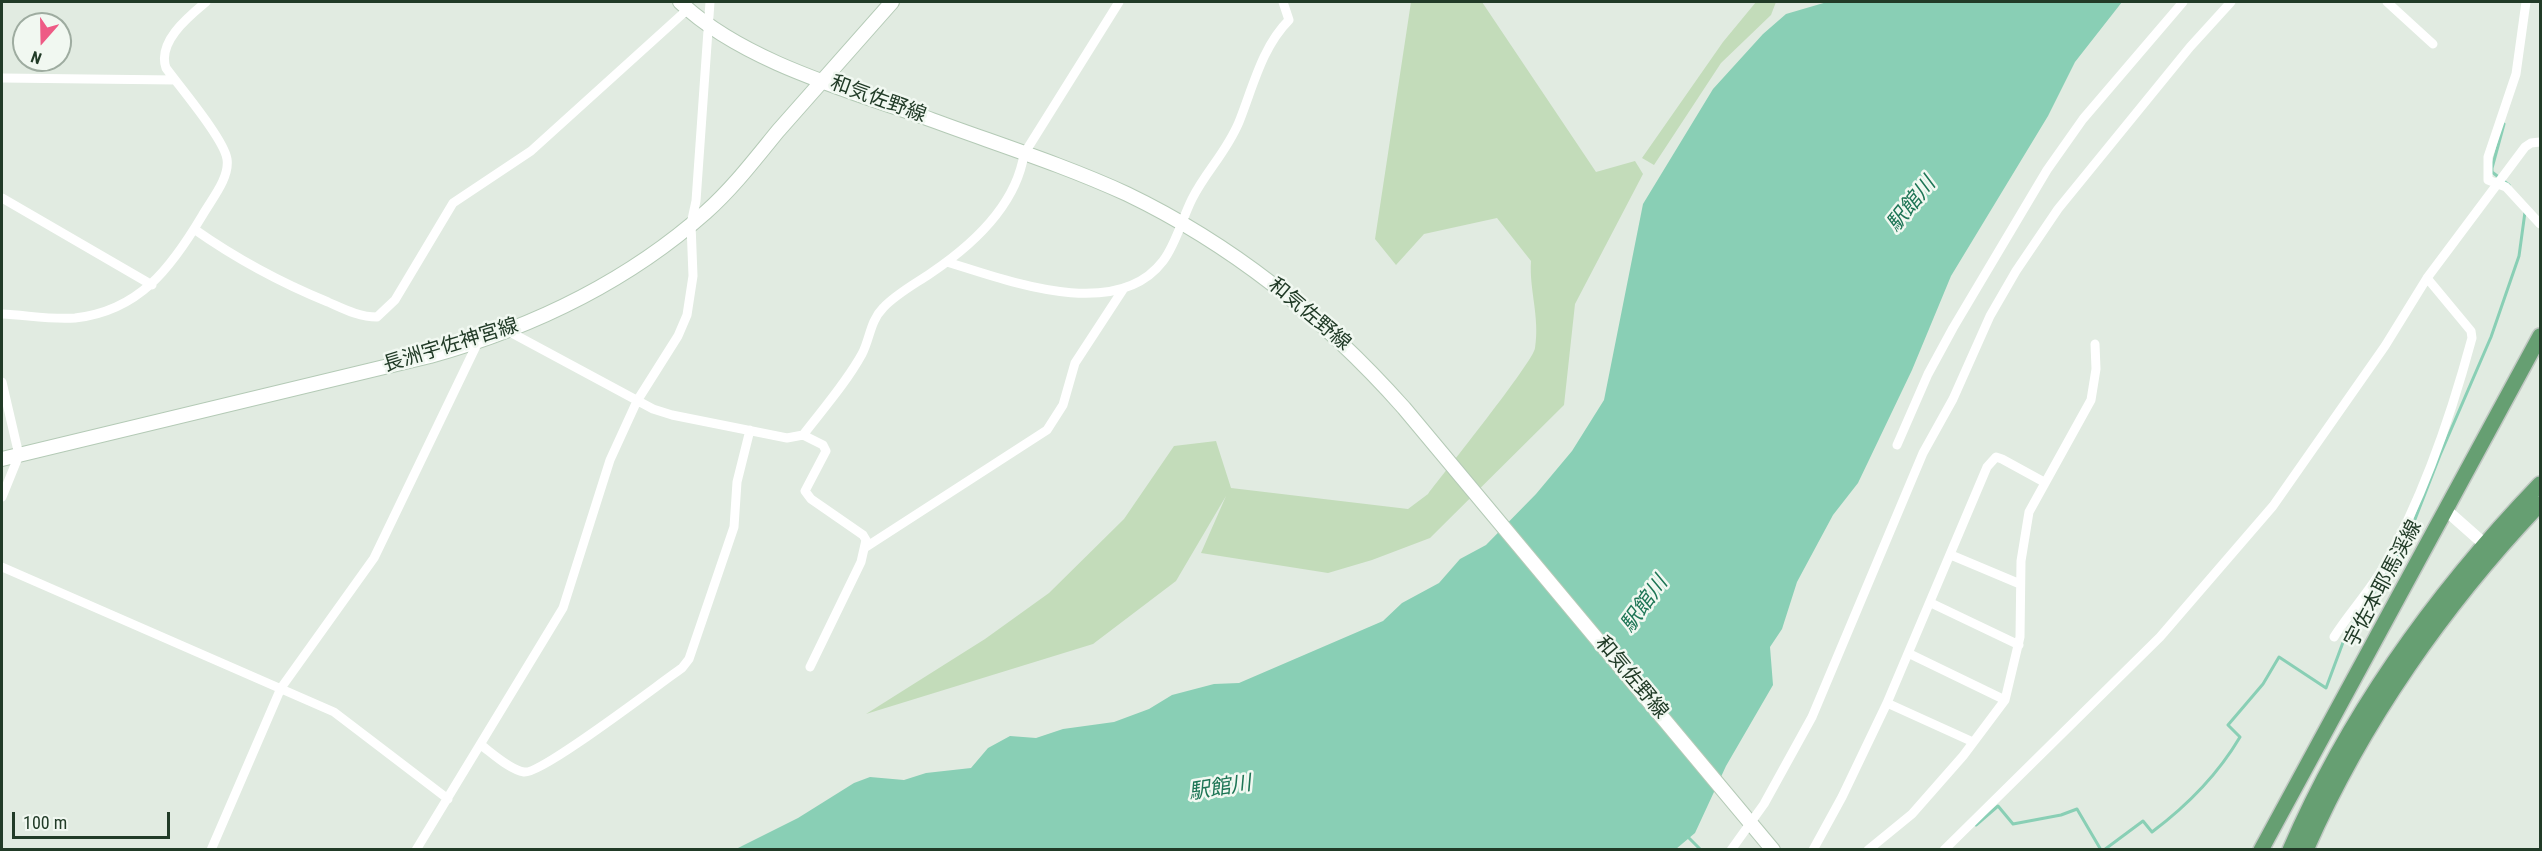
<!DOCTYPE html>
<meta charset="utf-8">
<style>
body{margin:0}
#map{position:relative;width:2542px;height:851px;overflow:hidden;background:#e1ebe1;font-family:"Roboto Condensed",sans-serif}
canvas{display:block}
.frame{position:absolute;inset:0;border:3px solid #213b27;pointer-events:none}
.north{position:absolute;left:12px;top:12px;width:60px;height:60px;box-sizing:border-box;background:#f1f8f1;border:2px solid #9eaca0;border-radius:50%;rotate:200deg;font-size:16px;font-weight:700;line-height:24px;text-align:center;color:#213b27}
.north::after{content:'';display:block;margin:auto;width:21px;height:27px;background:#ee5b85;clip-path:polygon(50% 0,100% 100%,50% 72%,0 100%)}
.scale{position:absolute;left:12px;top:812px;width:158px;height:27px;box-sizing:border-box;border:3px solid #213b27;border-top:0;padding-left:8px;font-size:18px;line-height:21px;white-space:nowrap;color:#213b27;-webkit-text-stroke:4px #f1f8f1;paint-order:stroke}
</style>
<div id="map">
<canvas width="2542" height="851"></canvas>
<div class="frame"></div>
<div class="north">N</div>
<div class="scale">100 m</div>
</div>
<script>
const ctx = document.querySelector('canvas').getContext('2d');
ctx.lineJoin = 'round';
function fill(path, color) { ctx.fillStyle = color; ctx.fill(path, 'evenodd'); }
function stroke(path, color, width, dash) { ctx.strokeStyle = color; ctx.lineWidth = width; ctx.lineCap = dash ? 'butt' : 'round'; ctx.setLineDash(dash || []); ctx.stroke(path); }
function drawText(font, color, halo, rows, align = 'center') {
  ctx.font = font + ' "Roboto Condensed","Noto Sans JP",sans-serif'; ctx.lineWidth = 5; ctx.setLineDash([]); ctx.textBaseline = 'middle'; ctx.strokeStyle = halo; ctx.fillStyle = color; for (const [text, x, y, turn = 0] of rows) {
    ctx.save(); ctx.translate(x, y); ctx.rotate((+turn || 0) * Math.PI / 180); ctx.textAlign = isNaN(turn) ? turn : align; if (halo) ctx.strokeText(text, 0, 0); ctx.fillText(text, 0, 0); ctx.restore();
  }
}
const green = new Path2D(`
 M 1411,2 L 1482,2 L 1596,172 L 1635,161 L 1643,174 L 1575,304 L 1564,405 L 1430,538 L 1372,560 L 1328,573 L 1201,553 L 1226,496 L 1176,581 L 1093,644 L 866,714 L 985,639 L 1049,593 L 1124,519 L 1174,446 L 1216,441 L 1231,488 L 1408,509 L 1428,494 C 1443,474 1534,361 1535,348 C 1540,317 1529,290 1531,261 L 1497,218 L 1424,234 L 1396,265 L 1375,239 Z
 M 1756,2 L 1776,2 L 1771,15 L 1721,63 L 1654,165 L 1642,158 L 1723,42 Z`);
const water = new Path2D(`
 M 1827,2 L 2122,2 L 2075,62 L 2048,116 L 1951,276 L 1912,370 L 1858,483 L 1833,515 L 1797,582 L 1782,629 L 1770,647 L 1773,685 L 1726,766 L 1695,833 L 1676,849 L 734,850 L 798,818 L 854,783 L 870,777 L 904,780 L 926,773 L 971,768 L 988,748 L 1010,736 L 1036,738 L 1063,729 L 1114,722 L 1149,709 L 1172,695 L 1214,684 L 1239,683 L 1383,621 L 1402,603 L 1439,583 L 1460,559 L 1486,545 L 1536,494 L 1572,451 L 1604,400 L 1643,204 L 1713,89 L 1763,34 L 1786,14 Z`);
const stream = new Path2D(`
 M 2504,124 L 2492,168 L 2492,172 L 2509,185
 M 1976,825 L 1998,806 L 2013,824 L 2061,815 L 2077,809 L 2101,850
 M 1687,836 L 1701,850
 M 2104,850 L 2143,821 L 2152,832 C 2188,805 2217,776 2240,737 L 2228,725 L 2263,684 L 2279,657 L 2326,688 L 2345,637 L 2405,545 L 2440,455 L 2491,337 L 2519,256 L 2525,212`);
const minor = new Path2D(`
 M 2387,2 L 2433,44
 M 2526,2 L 2516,74 L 2488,157 L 2488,180 L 2506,187 L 2540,224
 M 2,78 L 175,80
 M 2,198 L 152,285
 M 194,229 C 238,260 279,282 328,302 C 344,309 359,317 377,317 L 395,300 L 453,203 L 531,151 L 688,9
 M 947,262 C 1006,280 1116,323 1163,261 C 1176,244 1182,219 1192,199 C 1206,171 1226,153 1239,122 C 1253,87 1262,47 1289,20 L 1283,2
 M 2,314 C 26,315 51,320 75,318 C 139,311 171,268 202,216 C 211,200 230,178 227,159 C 224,139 179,86 166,68 C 157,42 188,17 206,2
 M 508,331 L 653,409 L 672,415 L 787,438 L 803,435 C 823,409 846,383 862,354 C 870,339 870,321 883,308 C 896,294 915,284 931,273 C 971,246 1016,206 1024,154 L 1119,2
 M 2,382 L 19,455 L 2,497
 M 803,435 L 823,445 L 826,451 L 805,491 L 811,499 L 863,535 L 866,540 L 861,562 L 810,667
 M 1897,445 L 1928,374 L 1953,328 L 2047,170 L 2083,119 L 2183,2
 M 866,547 L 1047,430 L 1063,405 L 1075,363 L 1124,288
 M 1951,555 L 2020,584
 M 2,567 L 334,712 L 448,799
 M 1931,603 L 2019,645
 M 2334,637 C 2349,613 2371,590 2384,566 C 2423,498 2452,412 2472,338 L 2471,331 L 2427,278
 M 1910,654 L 2005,700
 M 1887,703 L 1973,742
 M 481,745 C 492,753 510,770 524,772 C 541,775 660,683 682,668 L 689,659 L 734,527 L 737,482 L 750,430
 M 211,850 L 281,688 L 374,558 L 478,342
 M 416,850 L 563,608 L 610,460 L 637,401 L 678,336 L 687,315 L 693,276 L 691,224 L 696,201 L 710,2
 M 1731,850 L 1764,804 L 1812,717 L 1923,453 L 1953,399 L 1990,316 L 2016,271 L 2058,209 L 2190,47 L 2231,2
 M 1813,850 L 1842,797 L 1887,703 L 1987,467 L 1996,457 L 2002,459 L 2044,482
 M 1868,850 L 1912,814 L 1963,756 L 2005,700 L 2020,637 L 2021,561 L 2029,512 L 2091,400 L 2096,369 L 2095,344
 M 1944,850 L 2160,637 L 2273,506 L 2385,346 L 2427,278 L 2525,147 L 2531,143 L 2540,142`);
const tertiary = new Path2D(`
 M 2447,511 L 2490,549`);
const secondary = new Path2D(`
 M 680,2 C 743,62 851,91 932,120 C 997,144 1064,165 1127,194 C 1235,246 1325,319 1404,408 L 1773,850
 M 2,459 L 430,356 C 531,328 627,282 706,212 C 733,188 755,159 778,131 C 816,88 854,45 892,2`);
const primary = new Path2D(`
 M 2261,850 L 2540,336
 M 2290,850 C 2349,713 2438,590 2540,484
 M 2306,850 C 2362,722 2445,604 2540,504`);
const streetNames = [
 ["和気佐野線",878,100,20],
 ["和気佐野線",1309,315,40],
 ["長洲宇佐神宮線",451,346,-17],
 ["宇佐本耶馬渓線",2384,584,-62],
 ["和気佐野線",1631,678,50]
];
const waterNames = [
 ["駅館川",1912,205,-51],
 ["駅館川",1645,605,-54],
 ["駅館川",1220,789,-9]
];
fill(green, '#c3dcba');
fill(water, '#89cfb5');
stroke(stream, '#89cfb5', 3);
stroke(secondary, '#b4cab6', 16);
stroke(primary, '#c1c8c3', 18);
stroke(minor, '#fff', 9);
stroke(tertiary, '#fff', 12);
stroke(secondary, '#fff', 14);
stroke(primary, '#669f72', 15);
drawText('20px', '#213b27', '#f1f8f1', streetNames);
drawText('italic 21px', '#1d7555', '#f1f8f1', waterNames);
</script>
